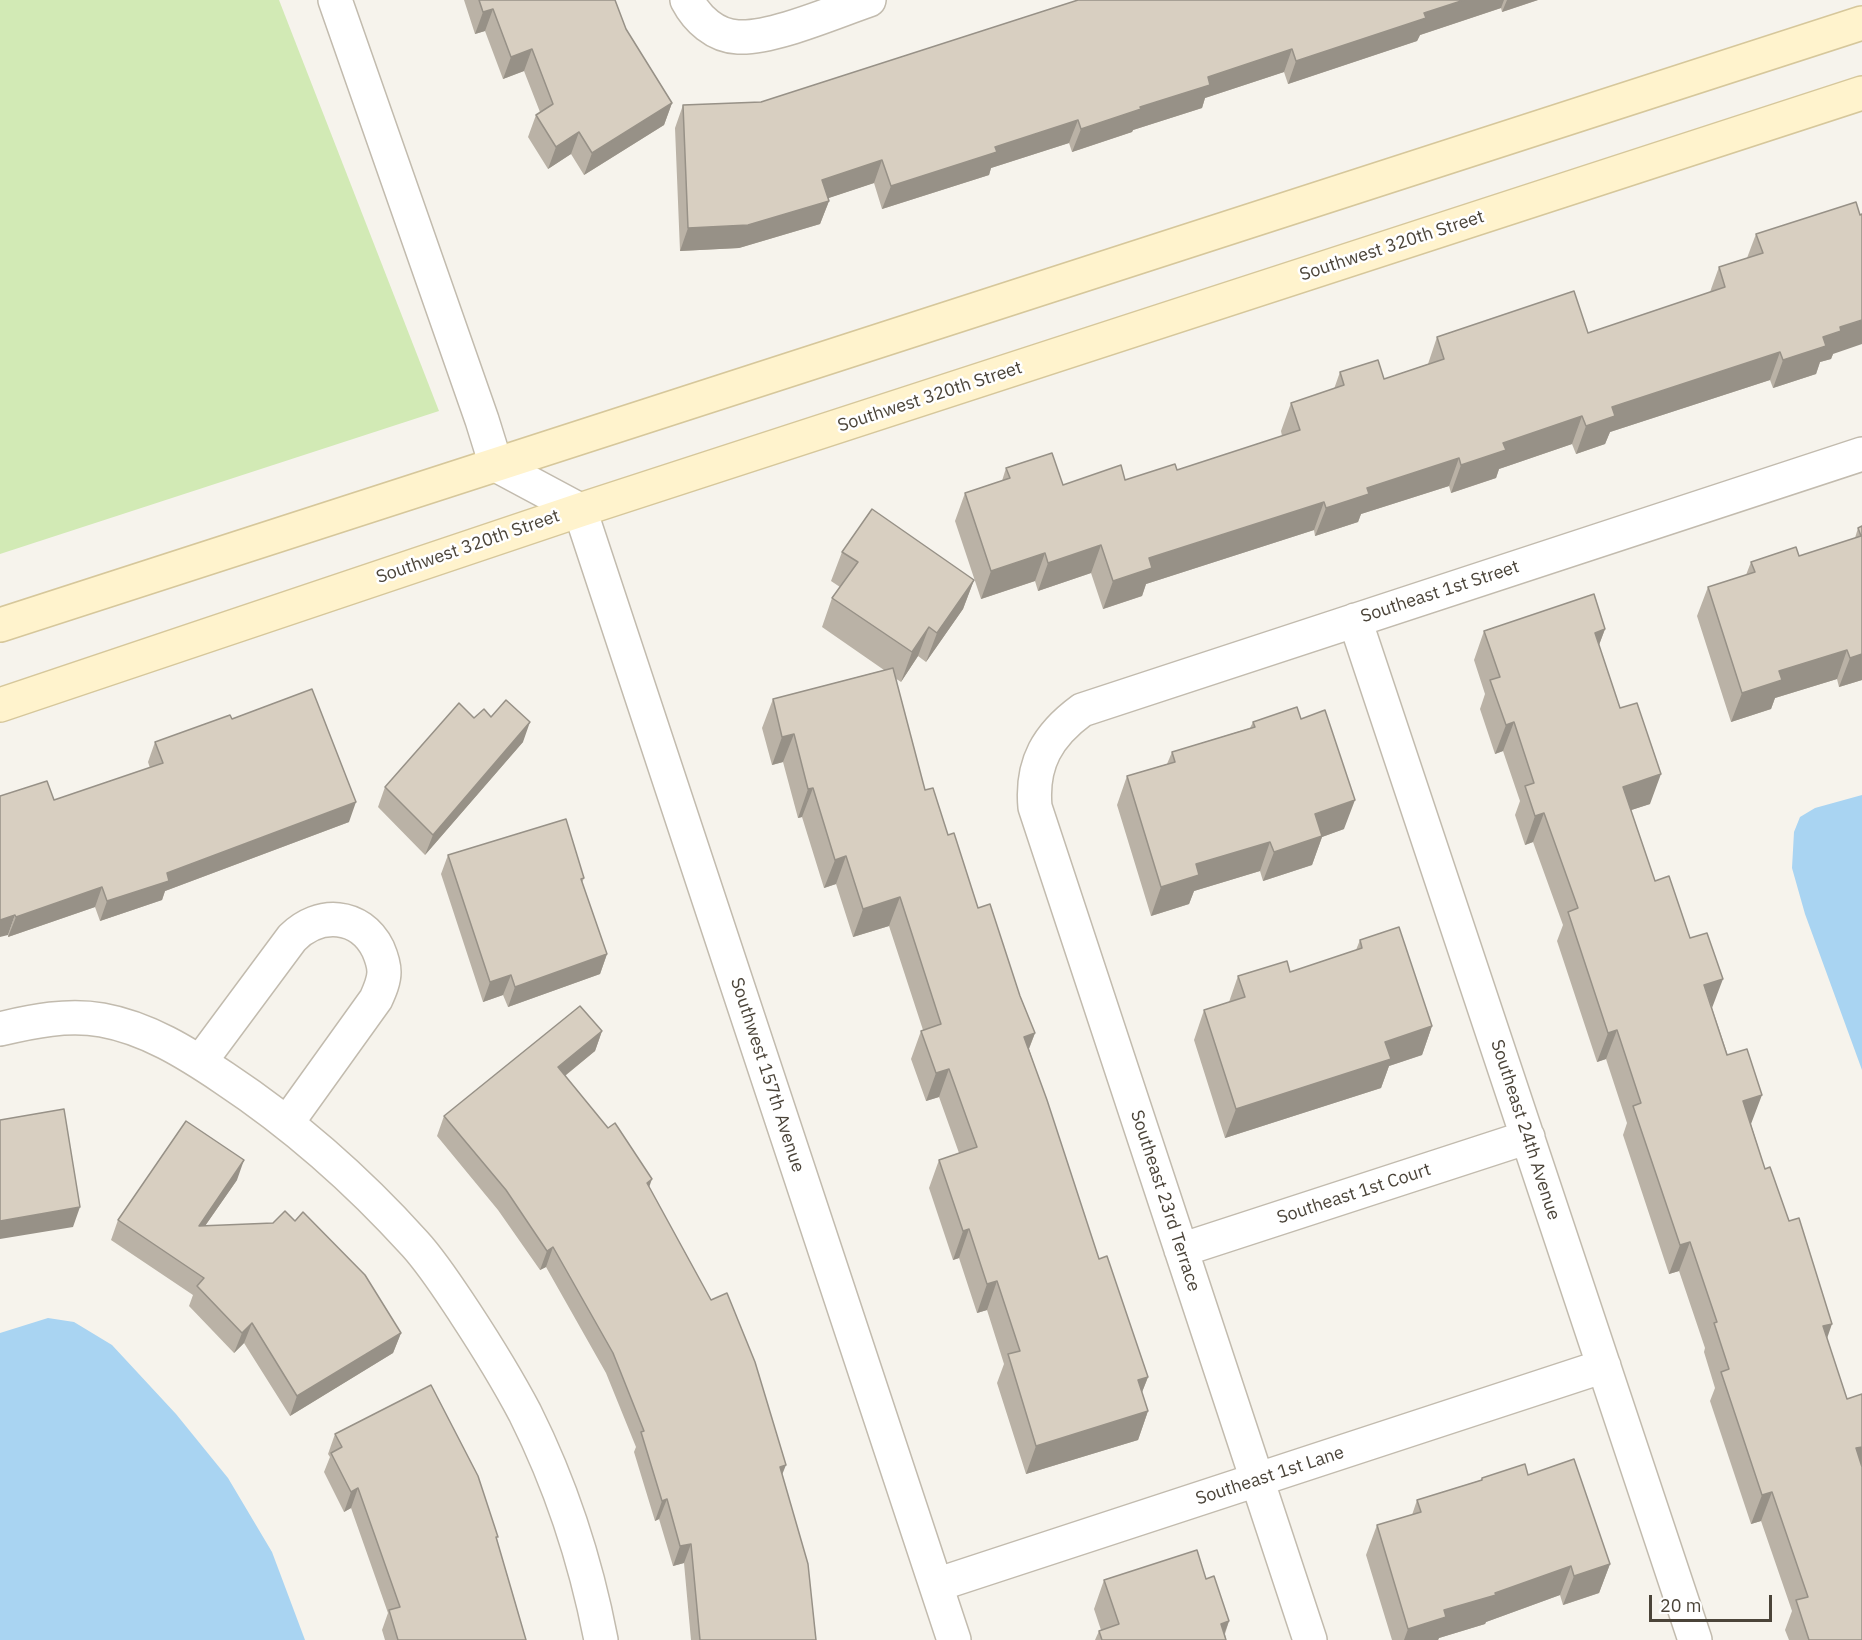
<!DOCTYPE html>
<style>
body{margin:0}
#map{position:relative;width:1862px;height:1640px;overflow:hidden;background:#f6f3ec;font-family:"IBM Plex Sans",sans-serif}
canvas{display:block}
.scale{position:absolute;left:1649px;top:1595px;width:123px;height:27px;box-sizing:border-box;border:3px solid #4b4439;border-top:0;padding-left:8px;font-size:18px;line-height:21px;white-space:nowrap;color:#4b4439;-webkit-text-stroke:4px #fff;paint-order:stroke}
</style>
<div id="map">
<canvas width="1862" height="1640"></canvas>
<div class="scale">20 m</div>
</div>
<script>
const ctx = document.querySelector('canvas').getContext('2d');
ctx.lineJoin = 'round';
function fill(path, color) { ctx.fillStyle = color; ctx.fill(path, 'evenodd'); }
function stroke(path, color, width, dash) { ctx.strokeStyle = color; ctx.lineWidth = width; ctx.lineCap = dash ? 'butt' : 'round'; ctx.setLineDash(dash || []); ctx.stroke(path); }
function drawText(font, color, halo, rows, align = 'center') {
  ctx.font = font + ' "IBM Plex Sans",sans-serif'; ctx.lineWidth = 5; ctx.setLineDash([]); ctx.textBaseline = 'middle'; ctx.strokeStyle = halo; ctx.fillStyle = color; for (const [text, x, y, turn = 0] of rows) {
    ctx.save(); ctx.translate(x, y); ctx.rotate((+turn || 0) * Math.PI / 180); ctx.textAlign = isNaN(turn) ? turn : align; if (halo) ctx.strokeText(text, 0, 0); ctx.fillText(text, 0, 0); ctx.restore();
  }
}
const green = new Path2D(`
 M 0,0 L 279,0 L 439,411 L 0,554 Z`);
const water = new Path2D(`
 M 1862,795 L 1862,1070 L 1805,914 L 1792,868 L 1794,832 L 1800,817 L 1815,808 Z
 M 48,1318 L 74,1322 L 112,1345 L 176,1414 L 228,1478 L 272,1552 L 305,1640 L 0,1640 L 0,1333 Z`);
const street = new Path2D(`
 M 335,0 L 482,420 L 496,465 L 580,510 L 954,1640
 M 687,0 C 697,19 715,36 738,37 C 772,39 834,12 869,0
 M 1355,620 L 1695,1640
 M 0,1029 C 33,1021 68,1014 102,1020 C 147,1028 187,1053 224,1078 C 295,1125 358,1181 415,1244 C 434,1265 449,1289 465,1313 C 486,1345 507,1379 525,1413 C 561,1485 586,1562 601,1640
 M 200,1062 L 292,938 C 319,911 360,913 378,949 C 381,956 384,964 384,972 C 384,981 380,990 376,999 L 287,1123
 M 1181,1250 L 1528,1137
 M 936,1585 L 1604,1366
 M 1310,1640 L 1035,807 C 1031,763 1048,735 1082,710 L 1862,454`);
const secondary = new Path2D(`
 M 0,625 L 1862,23
 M 0,705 L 580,510 L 1862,93`);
const wall = new Path2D(`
 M 464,0 L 615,0 L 626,29 L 672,103 L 664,125 L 584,175 L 571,154 L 548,169 L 528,137 L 536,115 L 540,112 L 524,71 L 503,79 L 485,31 L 475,34 Z
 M 1078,0 L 1538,0 L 1502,12 L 1501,8 L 1420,35 L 1417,41 L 1288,84 L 1284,72 L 1205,98 L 1202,108 L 1133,130 L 1132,132 L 1072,152 L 1069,143 L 991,168 L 989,175 L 882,209 L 874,183 L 828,198 L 829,201 L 820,224 L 739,248 L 680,251 L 675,128 L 683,105 L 761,102 Z
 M 1756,234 L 1833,354 L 1831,359 L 1820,362 L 1816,374 L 1773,388 L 1770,380 L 1610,432 L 1605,444 L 1576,454 L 1572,444 L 1499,469 L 1496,478 L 1451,493 L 1449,486 L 1361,514 L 1358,522 L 1315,536 L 1314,530 L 1146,584 L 1142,596 L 1103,609 L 1091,573 L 1038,591 L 1035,581 L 981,599 L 955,521 L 965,493 L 1002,481 L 1006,468 L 1063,485 L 1125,480 L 1177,470 L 1282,436 L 1281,431 L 1291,403 L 1334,389 L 1340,372 L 1384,379 L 1428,364 L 1437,337 L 1588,333 L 1710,292 L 1719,267 L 1747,258 Z
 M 1862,526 L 1862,680 L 1839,687 L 1837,679 L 1775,698 L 1771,709 L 1731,722 L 1697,616 L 1708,587 L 1746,575 L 1751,562 L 1799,556 L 1855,538 L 1858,528 Z
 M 842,552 L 974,580 L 963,609 L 926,662 L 918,656 L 901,682 L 895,678 L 925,790 L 948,835 L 978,908 L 1020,996 L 1035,1033 L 1029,1049 L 1099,1259 L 1148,1377 L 1142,1392 L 1148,1411 L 1138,1440 L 1026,1474 L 997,1383 L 1004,1364 L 987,1310 L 977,1313 L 959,1258 L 953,1260 L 929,1188 L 939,1160 L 959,1153 L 939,1097 L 926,1101 L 911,1059 L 921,1031 L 923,1030 L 889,926 L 853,937 L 836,884 L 824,888 L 802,817 L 798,818 L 783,762 L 772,765 L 762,728 L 773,699 L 884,670 L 822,627 L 832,598 L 840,587 L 831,581 Z
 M 1605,629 L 1599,645 L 1650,804 L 1631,810 L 1655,881 L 1712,1008 L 1751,1124 L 1765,1169 L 1827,1338 L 1862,1640 L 1789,1640 L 1785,1630 L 1792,1611 L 1761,1521 L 1751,1524 L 1710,1401 L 1715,1388 L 1704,1352 L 1705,1348 L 1679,1271 L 1669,1274 L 1623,1135 L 1627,1123 L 1606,1059 L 1597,1062 L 1557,941 L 1563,925 L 1533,842 L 1525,845 L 1515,815 L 1520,801 L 1503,751 L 1495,754 L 1480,709 L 1485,694 L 1474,660 L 1484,631 Z
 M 474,718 L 523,742 L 425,855 L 378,807 L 385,787 Z
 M 232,719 L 349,822 L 165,891 L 162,900 L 100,921 L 95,907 L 8,937 L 8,935 L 54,800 L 150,768 L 148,762 L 155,742 Z
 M 1253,722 L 1344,829 L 1322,837 L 1312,865 L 1263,881 L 1260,871 L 1194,891 L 1189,904 L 1151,916 L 1117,805 L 1127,776 L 1167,764 L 1172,752 L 1250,728 Z
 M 448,855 L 584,878 L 582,883 L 607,954 L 600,974 L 508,1007 L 503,995 L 483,1002 L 441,874 Z
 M 1360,940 L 1432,1026 L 1422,1055 L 1389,1066 L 1381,1088 L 1225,1138 L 1194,1040 L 1204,1010 L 1229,1002 L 1238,976 L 1290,972 L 1356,950 Z
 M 602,1031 L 595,1051 L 565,1076 L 649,1188 L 782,1474 L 816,1640 L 691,1640 L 684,1563 L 673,1566 L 659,1519 L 655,1521 L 634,1452 L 636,1447 L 606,1373 L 546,1267 L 540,1270 L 498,1210 L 437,1136 L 444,1116 Z
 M 237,1180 L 205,1226 L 401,1333 L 393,1353 L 290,1416 L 244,1343 L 234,1353 L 189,1306 L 193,1295 L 111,1240 L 118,1220 Z
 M 335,1434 L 497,1540 L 526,1640 L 385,1640 L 382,1630 L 388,1613 L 351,1508 L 344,1512 L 324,1472 L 330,1457 L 328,1454 Z
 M 1528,1475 L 1610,1564 L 1599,1593 L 1563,1605 L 1560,1595 L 1486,1622 L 1485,1624 L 1439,1638 L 1438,1640 L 1392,1640 L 1366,1555 L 1377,1525 L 1412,1515 L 1417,1500 L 1481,1480 L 1482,1478 Z
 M 1206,1579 L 1229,1621 L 1225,1634 L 1226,1640 L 1095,1640 L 1099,1631 L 1101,1630 L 1094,1609 L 1104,1580 Z`);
const shadedWall = new Path2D(`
 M 1464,0 L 1504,0 L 1501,8 L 1420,35 L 1417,41 L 1288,84 L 1296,61 L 1424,13 Z
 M 1507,0 L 1538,0 L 1502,12 Z
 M 493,9 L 485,31 L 475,34 L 483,12 Z
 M 532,49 L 524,71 L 503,79 L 511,57 Z
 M 1292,49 L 1284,72 L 1205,98 L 1202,108 L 1133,130 L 1132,132 L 1072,152 L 1081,129 L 1140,107 L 1208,77 Z
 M 672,103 L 664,125 L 584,175 L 592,153 Z
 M 1078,120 L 1069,143 L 991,168 L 989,175 L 882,209 L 891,186 L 995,147 Z
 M 579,132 L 571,154 L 548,169 L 556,147 Z
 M 882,160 L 874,183 L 814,203 L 822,180 Z
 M 829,201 L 820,224 L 739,248 L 680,251 L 688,228 Z
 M 1862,320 L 1862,344 L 1833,354 L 1831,359 L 1820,362 L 1816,374 L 1773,388 L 1783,360 L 1840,327 Z
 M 1780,352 L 1770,380 L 1610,432 L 1605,444 L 1576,454 L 1586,426 L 1612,407 Z
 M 1582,416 L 1572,444 L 1499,469 L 1496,478 L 1451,493 L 1461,465 L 1503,443 Z
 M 1459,458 L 1449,486 L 1361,514 L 1358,522 L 1315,536 L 1326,508 L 1367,488 Z
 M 1324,502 L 1314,530 L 1146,584 L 1142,596 L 1103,609 L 1113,581 L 1149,558 Z
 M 1101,545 L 1091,573 L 1038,591 L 1048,563 Z
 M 1045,553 L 1035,581 L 981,599 L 991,571 Z
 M 974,580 L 963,609 L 926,662 L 937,633 Z
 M 929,627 L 918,656 L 901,682 L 912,652 Z
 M 1605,629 L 1594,658 L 1595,633 Z
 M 1847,650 L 1837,679 L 1775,698 L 1771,709 L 1731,722 L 1742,693 L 1779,671 Z
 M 1862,654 L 1862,680 L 1839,687 L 1850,658 Z
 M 530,722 L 523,742 L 425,855 L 433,835 Z
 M 1514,722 L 1503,751 L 1495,754 L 1506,725 Z
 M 794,734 L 783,762 L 772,765 L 782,737 Z
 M 1661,774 L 1650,804 L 1613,816 L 1623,787 Z
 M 813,788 L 802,817 L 798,818 L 808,789 Z
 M 1355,800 L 1344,829 L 1322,837 L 1312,865 L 1263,881 L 1274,852 L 1315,814 Z
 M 356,802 L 349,822 L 165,891 L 162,900 L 100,921 L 107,901 L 167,873 Z
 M 1544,813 L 1533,842 L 1525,845 L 1535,816 Z
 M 1270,842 L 1260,871 L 1194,891 L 1189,904 L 1151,916 L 1161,887 L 1196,864 Z
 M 846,856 L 836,884 L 824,888 L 835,860 Z
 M 102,887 L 95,907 L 8,937 L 16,917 Z
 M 900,897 L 889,926 L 853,937 L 863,909 Z
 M 15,915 L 8,935 L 0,937 L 0,920 Z
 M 607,954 L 600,974 L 508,1007 L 515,987 Z
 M 511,975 L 503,995 L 483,1002 L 490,982 Z
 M 1723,979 L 1712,1008 L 1704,985 Z
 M 1432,1026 L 1422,1055 L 1389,1066 L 1381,1088 L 1225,1138 L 1236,1109 L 1385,1042 Z
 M 1617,1030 L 1606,1059 L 1597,1062 L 1608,1033 Z
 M 602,1031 L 595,1051 L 551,1087 L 558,1067 Z
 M 1035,1033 L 1024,1061 L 1024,1037 Z
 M 949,1069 L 939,1097 L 926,1101 L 936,1073 Z
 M 1762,1095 L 1751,1124 L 1732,1130 L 1743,1101 Z
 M 244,1160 L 237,1180 L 191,1246 L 199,1226 Z
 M 652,1179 L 645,1199 L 647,1183 Z
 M 80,1207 L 73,1227 L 0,1239 L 0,1221 Z
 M 969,1229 L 959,1258 L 953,1260 L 963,1231 Z
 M 1690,1242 L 1679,1271 L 1669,1274 L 1680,1245 Z
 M 553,1247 L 546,1267 L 540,1270 L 547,1251 Z
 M 997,1281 L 987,1310 L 977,1313 L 987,1284 Z
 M 252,1323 L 244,1343 L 234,1353 L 242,1333 Z
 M 1832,1324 L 1822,1353 L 1823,1326 Z
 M 401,1333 L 393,1353 L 290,1416 L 297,1396 Z
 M 1148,1377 L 1137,1405 L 1138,1380 Z
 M 1148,1411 L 1138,1440 L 1026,1474 L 1036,1446 Z
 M 1862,1447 L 1862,1473 L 1856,1448 Z
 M 786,1465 L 778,1485 L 780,1467 Z
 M 358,1488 L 351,1508 L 344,1512 L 351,1492 Z
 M 1772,1492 L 1761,1521 L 1751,1524 L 1762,1495 Z
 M 667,1499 L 659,1519 L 655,1521 L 662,1501 Z
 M 691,1544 L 684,1563 L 673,1566 L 680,1546 Z
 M 1610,1564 L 1599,1593 L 1563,1605 L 1574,1576 Z
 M 1571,1566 L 1560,1595 L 1486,1622 L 1485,1624 L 1439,1638 L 1438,1640 L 1404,1640 L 1408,1629 L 1444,1610 Z
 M 1229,1621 L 1222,1640 L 1221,1624 Z`);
const building = new Path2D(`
 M 479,0 L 615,0 L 626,29 L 672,103 L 592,153 L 579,132 L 556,147 L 536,115 L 553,104 L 532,49 L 511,57 L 493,9 L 483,12 Z
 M 1078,0 L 1464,0 L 1424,13 L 1426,18 L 1296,61 L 1292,49 L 1208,77 L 1210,85 L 1140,107 L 1141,109 L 1081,129 L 1078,120 L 995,147 L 997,152 L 891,186 L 882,160 L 822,180 L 829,201 L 748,225 L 688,228 L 683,105 L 761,102 Z
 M 1856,202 L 1860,215 L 1862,214 L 1862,320 L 1840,327 L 1841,331 L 1823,337 L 1826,346 L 1783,360 L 1780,352 L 1612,407 L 1615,416 L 1586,426 L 1582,416 L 1503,443 L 1506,450 L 1461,465 L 1459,458 L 1367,488 L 1369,494 L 1326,508 L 1324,502 L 1149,558 L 1152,568 L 1113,581 L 1101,545 L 1048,563 L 1045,553 L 991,571 L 965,493 L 1010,478 L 1006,468 L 1052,453 L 1063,485 L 1121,465 L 1125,480 L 1175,464 L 1177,470 L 1300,430 L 1291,403 L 1344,385 L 1340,372 L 1378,360 L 1384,379 L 1444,359 L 1437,337 L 1574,291 L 1588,333 L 1725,287 L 1719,267 L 1763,253 L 1756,234 Z
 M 872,509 L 974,580 L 937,633 L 929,627 L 912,652 L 832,598 L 858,562 L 842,552 Z
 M 1862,526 L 1862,654 L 1850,658 L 1847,650 L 1779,671 L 1782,680 L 1742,693 L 1708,587 L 1755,572 L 1751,562 L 1796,547 L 1799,556 L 1861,536 L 1858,528 Z
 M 1594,594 L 1605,629 L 1595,633 L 1620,708 L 1637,703 L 1661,774 L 1623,787 L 1655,881 L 1669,876 L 1690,938 L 1707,933 L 1723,979 L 1704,985 L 1727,1055 L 1747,1049 L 1762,1095 L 1743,1101 L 1765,1169 L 1770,1167 L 1789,1221 L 1799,1218 L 1832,1324 L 1823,1326 L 1847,1399 L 1862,1394 L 1862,1447 L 1856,1448 L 1862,1467 L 1862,1640 L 1809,1640 L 1796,1600 L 1808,1597 L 1772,1492 L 1762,1495 L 1721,1372 L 1729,1369 L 1714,1323 L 1717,1322 L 1690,1242 L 1680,1245 L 1633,1106 L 1641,1103 L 1617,1030 L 1608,1033 L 1568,912 L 1578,908 L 1544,813 L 1535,816 L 1525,786 L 1534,783 L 1514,722 L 1506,725 L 1490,680 L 1500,677 L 1484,631 Z
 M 893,668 L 925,790 L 933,788 L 948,835 L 954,833 L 978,908 L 990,904 L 1020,996 L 1035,1033 L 1024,1037 L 1047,1100 L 1099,1259 L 1107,1256 L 1148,1377 L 1138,1380 L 1148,1411 L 1036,1446 L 1008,1354 L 1020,1351 L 997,1281 L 987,1284 L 969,1229 L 963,1231 L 939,1160 L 977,1147 L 949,1069 L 936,1073 L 921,1031 L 941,1024 L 900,897 L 863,909 L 846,856 L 835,860 L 813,788 L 808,789 L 794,734 L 782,737 L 773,699 Z
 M 312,689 L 356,802 L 167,873 L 169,881 L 107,901 L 102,887 L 16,917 L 15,915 L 0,920 L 0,796 L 47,781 L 54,800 L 163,763 L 155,742 L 230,715 L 232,719 Z
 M 506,700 L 530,722 L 433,835 L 385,787 L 459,703 L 474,718 L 484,709 L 491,717 Z
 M 1297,707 L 1301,719 L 1325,710 L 1355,800 L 1315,814 L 1322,836 L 1274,852 L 1270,842 L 1196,864 L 1199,875 L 1161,887 L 1127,776 L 1175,762 L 1172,752 L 1255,727 L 1253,722 Z
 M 566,819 L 584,878 L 581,879 L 607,954 L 515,987 L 511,975 L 490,982 L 448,855 Z
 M 1399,927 L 1432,1026 L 1385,1042 L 1391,1059 L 1236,1109 L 1204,1010 L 1245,997 L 1238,976 L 1287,961 L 1290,972 L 1362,948 L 1360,940 Z
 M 580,1006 L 602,1031 L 558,1067 L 608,1128 L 615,1123 L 652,1179 L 647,1183 L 711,1300 L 727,1293 L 755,1362 L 786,1465 L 780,1467 L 808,1564 L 816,1640 L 700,1640 L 691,1544 L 680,1546 L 667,1499 L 662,1501 L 641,1432 L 644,1431 L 613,1353 L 553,1247 L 547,1251 L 506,1190 L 444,1116 Z
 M 64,1109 L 80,1207 L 0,1221 L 0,1120 Z
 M 186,1121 L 244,1160 L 199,1226 L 273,1223 L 285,1211 L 295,1221 L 303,1212 L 365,1275 L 401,1333 L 297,1396 L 252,1323 L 242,1333 L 197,1286 L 204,1278 L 118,1220 Z
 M 431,1385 L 478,1476 L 498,1537 L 496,1537 L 526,1640 L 398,1640 L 389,1610 L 400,1607 L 358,1488 L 351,1492 L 331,1453 L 342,1447 L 335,1434 Z
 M 1574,1459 L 1610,1564 L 1574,1576 L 1571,1566 L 1495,1593 L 1496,1595 L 1444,1610 L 1446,1617 L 1408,1629 L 1377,1525 L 1421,1512 L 1417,1500 L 1482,1480 L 1482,1478 L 1525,1464 L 1528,1475 Z
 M 1197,1550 L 1206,1579 L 1214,1576 L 1229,1621 L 1221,1624 L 1226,1640 L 1102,1640 L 1099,1631 L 1119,1624 L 1104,1580 Z`);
const streetNames = [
 ["Southwest 320th Street",1392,246,-18],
 ["Southwest 320th Street",930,397,-18],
 ["Southwest 320th Street",468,547,-19],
 ["Southeast 1st Street",1440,592,-18],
 ["Southwest 157th Avenue",767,1075,72],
 ["Southeast 24th Avenue",1525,1130,72],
 ["Southeast 1st Court",1354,1194,-18],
 ["Southeast 23rd Terrace",1165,1201,72],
 ["Southeast 1st Lane",1270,1476,-18]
];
fill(green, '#d2eab5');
fill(water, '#a9d4f2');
stroke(street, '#c2bbae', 36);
stroke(secondary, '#d6c79b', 36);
stroke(street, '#fff', 33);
stroke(secondary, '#fff3cd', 33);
fill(wall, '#bab2a6');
fill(shadedWall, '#979187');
fill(building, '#d8cfc1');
stroke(building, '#979187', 1.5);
drawText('18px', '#4b4439', '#fff', streetNames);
</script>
